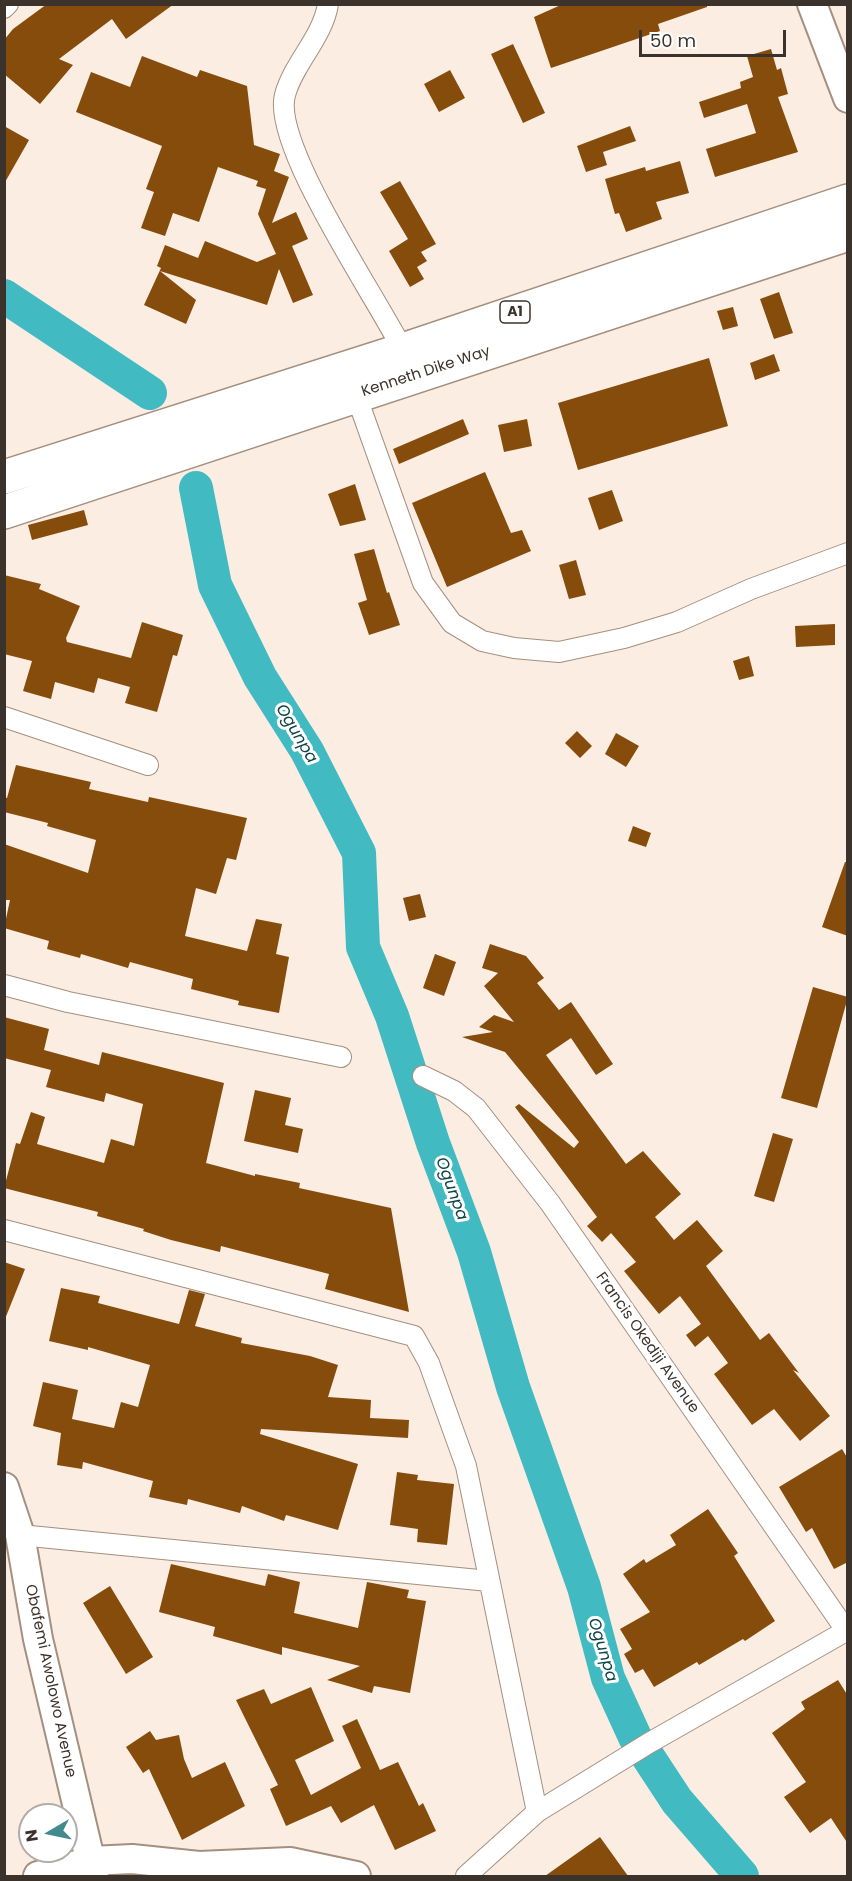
<!DOCTYPE html>
<style>
body{margin:0}
#map{position:relative;width:852px;height:1881px;overflow:hidden;background:#fbede2;font-family:Poppins,sans-serif}
canvas{display:block}
.frame{position:absolute;inset:0;border:6px solid #3b322b;pointer-events:none}
.north{position:absolute;left:18px;top:1803px;width:60px;height:60px;box-sizing:border-box;background:#fff;border:2px solid #b1adaa;border-radius:50%;rotate:261deg;font-size:16px;font-weight:700;line-height:24px;text-align:center;color:#3b322b}
.north::after{content:'';display:block;margin:auto;width:21px;height:27px;background:#428a8e;clip-path:polygon(50% 0,100% 100%,50% 72%,0 100%)}
.scale{position:absolute;left:639px;top:30px;width:147px;height:27px;box-sizing:border-box;border:3px solid #3b322b;border-top:0;padding-left:8px;font-size:18px;line-height:21px;white-space:nowrap;color:#3b322b;-webkit-text-stroke:4px #fff;paint-order:stroke}
</style>
<div id="map">
<canvas width="852" height="1881"></canvas>
<div class="frame"></div>
<div class="north">N</div>
<div class="scale">50 m</div>
</div>
<script>
const ctx = document.querySelector('canvas').getContext('2d');
ctx.lineJoin = 'round';
function stroke(path, color, width, dash) { ctx.strokeStyle = color; ctx.lineWidth = width; ctx.lineCap = dash ? 'butt' : 'round'; ctx.setLineDash(dash || []); ctx.stroke(path); }
function fill(path, color) { ctx.fillStyle = color; ctx.fill(path, 'evenodd'); }
function drawText(font, color, halo, rows, align = 'center') {
  ctx.font = font + ' Poppins,sans-serif'; ctx.lineWidth = 6; ctx.setLineDash([]); ctx.textBaseline = 'middle'; ctx.strokeStyle = halo; ctx.fillStyle = color; for (const [text, x, y, turn = 0] of rows) {
    ctx.save(); ctx.translate(x, y); ctx.rotate((+turn || 0) * Math.PI / 180); ctx.textAlign = isNaN(turn) ? turn : align; if (halo) ctx.strokeText(text, 0, 0); ctx.fillText(text, 0, 0); ctx.restore();
  }
}
const river = new Path2D(`
 M 4,296 L 150,393
 M 196,488 L 215,585 L 260,677 L 307,751 L 359,853 L 363,947 L 392,1016 L 433,1143 L 474,1252 L 513,1387 L 584,1587 L 608,1678 L 635,1737 L 677,1801 L 742,1876`);
const building = new Path2D(`
 M 47,4 L 174,4 L 126,39 L 112,19 L 59,59 L 73,65 L 40,104 L 4,74 L 4,40 L 13,29 Z
 M 563,4 L 707,4 L 707,7 L 658,24 L 660,31 L 551,68 L 534,17 Z
 M 513,44 L 545,113 L 523,123 L 491,54 Z
 M 771,49 L 777,70 L 781,68 L 788,94 L 778,97 L 798,152 L 715,177 L 706,149 L 756,133 L 747,104 L 704,118 L 699,102 L 741,88 L 740,82 L 753,77 L 747,56 Z
 M 142,56 L 197,77 L 200,70 L 247,86 L 254,145 L 280,154 L 274,171 L 289,177 L 272,223 L 296,212 L 308,239 L 292,246 L 313,295 L 293,303 L 279,269 L 267,305 L 160,271 L 196,300 L 186,324 L 144,305 L 161,268 L 157,266 L 165,245 L 198,258 L 205,241 L 257,262 L 276,254 L 258,214 L 266,189 L 256,186 L 258,181 L 218,167 L 199,222 L 173,213 L 165,236 L 141,228 L 154,192 L 146,189 L 162,146 L 76,112 L 91,72 L 130,87 Z
 M 450,70 L 465,98 L 439,112 L 424,84 Z
 M 4,126 L 29,140 L 4,184 Z
 M 630,126 L 636,141 L 603,152 L 607,165 L 586,172 L 577,146 Z
 M 680,161 L 689,193 L 656,202 L 662,219 L 626,232 L 619,213 L 615,214 L 605,179 L 645,167 L 646,171 Z
 M 400,181 L 436,244 L 421,252 L 427,261 L 417,267 L 424,279 L 410,287 L 389,251 L 408,239 L 380,192 Z
 M 779,292 L 793,333 L 774,339 L 760,299 Z
 M 733,307 L 738,326 L 723,330 L 717,311 Z
 M 774,354 L 780,371 L 755,380 L 750,363 Z
 M 709,358 L 728,426 L 578,470 L 558,403 Z
 M 463,419 L 469,434 L 399,464 L 393,449 Z
 M 527,419 L 532,446 L 504,452 L 498,425 Z
 M 485,472 L 511,533 L 522,530 L 531,551 L 447,587 L 412,503 Z
 M 355,484 L 366,520 L 340,526 L 328,494 Z
 M 612,490 L 623,521 L 599,530 L 588,498 Z
 M 84,510 L 88,525 L 32,540 L 28,525 Z
 M 374,549 L 387,593 L 389,592 L 400,625 L 369,635 L 358,603 L 367,600 L 354,554 Z
 M 576,560 L 586,595 L 569,599 L 559,565 Z
 M 4,575 L 41,584 L 39,589 L 80,606 L 66,638 L 67,642 L 131,658 L 142,622 L 183,635 L 177,656 L 173,655 L 157,712 L 125,703 L 130,687 L 98,678 L 94,693 L 55,682 L 51,699 L 23,691 L 32,661 L 4,654 Z
 M 835,624 L 835,645 L 796,647 L 795,626 Z
 M 749,656 L 754,676 L 739,680 L 733,661 Z
 M 577,731 L 592,746 L 580,758 L 565,743 Z
 M 616,733 L 639,746 L 626,767 L 605,754 Z
 M 16,765 L 91,782 L 89,789 L 148,802 L 149,797 L 247,818 L 236,860 L 227,858 L 216,894 L 196,888 L 185,936 L 247,951 L 256,919 L 282,924 L 276,954 L 289,957 L 279,1013 L 238,1005 L 239,1001 L 191,989 L 193,979 L 130,962 L 128,968 L 81,954 L 80,958 L 47,949 L 49,941 L 4,928 L 10,900 L 4,900 L 4,844 L 88,873 L 96,840 L 47,826 L 48,823 L 4,812 L 4,797 L 7,798 Z
 M 633,826 L 651,833 L 646,847 L 628,841 Z
 M 845,862 L 848,862 L 848,936 L 822,927 Z
 M 420,894 L 426,917 L 409,921 L 403,898 Z
 M 490,944 L 526,956 L 544,978 L 537,983 L 559,1010 L 571,1002 L 613,1064 L 596,1075 L 571,1038 L 546,1055 L 626,1164 L 643,1151 L 681,1194 L 655,1217 L 674,1240 L 697,1220 L 723,1251 L 706,1266 L 760,1340 L 769,1333 L 799,1373 L 793,1370 L 830,1416 L 800,1441 L 774,1409 L 752,1425 L 714,1374 L 728,1363 L 708,1336 L 695,1347 L 686,1335 L 701,1324 L 680,1296 L 659,1314 L 624,1271 L 636,1262 L 611,1233 L 602,1242 L 587,1226 L 597,1217 L 515,1107 L 519,1104 L 574,1148 L 579,1142 L 505,1052 L 462,1037 L 493,1032 L 479,1027 L 494,1015 L 514,1022 L 484,986 L 498,973 L 482,968 Z
 M 435,954 L 456,962 L 444,996 L 423,988 Z
 M 813,987 L 848,997 L 817,1108 L 781,1098 Z
 M 4,1017 L 49,1029 L 44,1050 L 99,1065 L 102,1052 L 224,1083 L 206,1163 L 255,1176 L 255,1174 L 300,1183 L 299,1188 L 391,1208 L 409,1312 L 325,1289 L 329,1274 L 221,1246 L 220,1252 L 171,1240 L 143,1231 L 144,1229 L 97,1216 L 98,1212 L 4,1188 L 16,1143 L 20,1144 L 31,1112 L 45,1117 L 37,1144 L 104,1163 L 111,1139 L 134,1146 L 143,1104 L 106,1093 L 104,1102 L 46,1087 L 51,1070 L 4,1058 Z
 M 255,1090 L 291,1098 L 285,1125 L 303,1129 L 298,1153 L 244,1141 Z
 M 773,1133 L 793,1139 L 774,1202 L 754,1196 Z
 M 4,1262 L 25,1269 L 5,1319 L 4,1319 Z
 M 61,1288 L 100,1296 L 98,1303 L 179,1324 L 189,1290 L 205,1294 L 195,1326 L 242,1338 L 241,1343 L 310,1356 L 338,1365 L 328,1397 L 371,1400 L 370,1418 L 409,1420 L 408,1438 L 261,1429 L 260,1434 L 358,1464 L 338,1530 L 286,1515 L 284,1521 L 242,1506 L 240,1513 L 188,1499 L 187,1505 L 149,1497 L 153,1481 L 83,1462 L 82,1469 L 57,1465 L 61,1433 L 33,1426 L 43,1382 L 78,1390 L 72,1419 L 114,1428 L 121,1402 L 138,1407 L 150,1365 L 88,1347 L 88,1350 L 49,1341 Z
 M 842,1449 L 848,1459 L 848,1562 L 834,1569 L 812,1528 L 806,1532 L 779,1487 Z
 M 397,1472 L 418,1475 L 417,1480 L 454,1484 L 447,1545 L 417,1542 L 418,1529 L 390,1525 Z
 M 708,1509 L 738,1553 L 734,1556 L 775,1621 L 745,1641 L 743,1639 L 699,1665 L 697,1662 L 654,1687 L 643,1669 L 635,1673 L 624,1654 L 632,1649 L 620,1629 L 650,1612 L 623,1574 L 644,1559 L 646,1563 L 676,1545 L 670,1535 Z
 M 171,1564 L 265,1586 L 268,1574 L 300,1582 L 294,1613 L 358,1628 L 367,1582 L 409,1590 L 407,1598 L 426,1601 L 410,1693 L 374,1686 L 372,1693 L 327,1680 L 360,1666 L 282,1647 L 282,1655 L 213,1636 L 215,1627 L 159,1612 Z
 M 110,1586 L 153,1657 L 126,1674 L 83,1603 Z
 M 838,1680 L 848,1696 L 848,1844 L 831,1818 L 810,1833 L 784,1797 L 806,1782 L 772,1733 L 805,1709 L 801,1702 Z
 M 311,1687 L 334,1741 L 295,1760 L 311,1795 L 361,1768 L 342,1726 L 357,1719 L 380,1770 L 398,1762 L 419,1806 L 423,1803 L 436,1831 L 395,1850 L 374,1805 L 341,1823 L 331,1806 L 286,1826 L 270,1789 L 278,1785 L 236,1700 L 264,1689 L 271,1704 Z
 M 150,1731 L 156,1740 L 179,1735 L 184,1759 L 192,1778 L 225,1762 L 245,1806 L 182,1840 L 149,1769 L 143,1773 L 126,1747 Z
 M 600,1837 L 628,1876 L 545,1876 Z`);
const street = new Path2D(`
 M 328,4 C 323,37 293,64 285,95 C 271,146 382,305 407,358
 M 4,8 L 8,4
 M 356,395 L 423,583 L 452,623 L 482,641 L 514,648 L 559,652 L 624,638 L 677,622 L 751,589 L 848,553
 M 4,717 L 148,765
 M 4,985 L 68,1002 L 341,1057
 M 423,1076 L 454,1091 L 476,1108 L 550,1203 L 848,1633
 M 4,1230 L 414,1336 L 429,1363 L 466,1466 L 537,1812
 M 20,1535 L 489,1581
 M 466,1876 L 537,1812 L 649,1743 L 846,1631`);
const secondary = new Path2D(`
 M 812,4 L 848,98
 M 4,1487 L 20,1535 L 38,1639 L 94,1876
 M 38,1876 L 91,1861 L 132,1859 L 199,1866 L 290,1862 L 356,1876`);
const highway = new Path2D(`
 M 4,477 L 403,350 L 848,201
 M 4,512 L 848,234`);
const shields = [
 [515,312,30]
];
const shieldNames = [
 ["A1",515,312]
];
const streetNames = [
 ["Kenneth Dike Way",426,372,-18],
 ["Francis Okediji Avenue",647,1343,55],
 ["Obafemi Awolowo Avenue",50,1681,78]
];
const waterNames = [
 ["Ogunpa",296,734,59],
 ["Ogunpa",451,1189,70],
 ["Ogunpa",602,1650,73]
];
stroke(river, '#41bbc1', 34);
fill(building, '#864c0c');
stroke(street, '#a58f7e', 22);
stroke(secondary, '#a58f7e', 32);
stroke(highway, '#a58f7e', 36);
stroke(street, '#fff', 20);
stroke(secondary, '#fff', 28);
stroke(highway, '#fff', 33);
for (const [x, y, w] of shields) { const box = new Path2D(); box.roundRect(x - w / 2, y - 11, w, 22, 4.5); ctx.fillStyle = '#fff'; ctx.fill(box); stroke(box, '#3b322b', 1.5); }
drawText('bold 14px', '#3b322b', null, shieldNames);
drawText('15px', '#3b322b', '#fff', streetNames);
drawText('italic 16px', '#0d4447', '#fff', waterNames);
</script>
